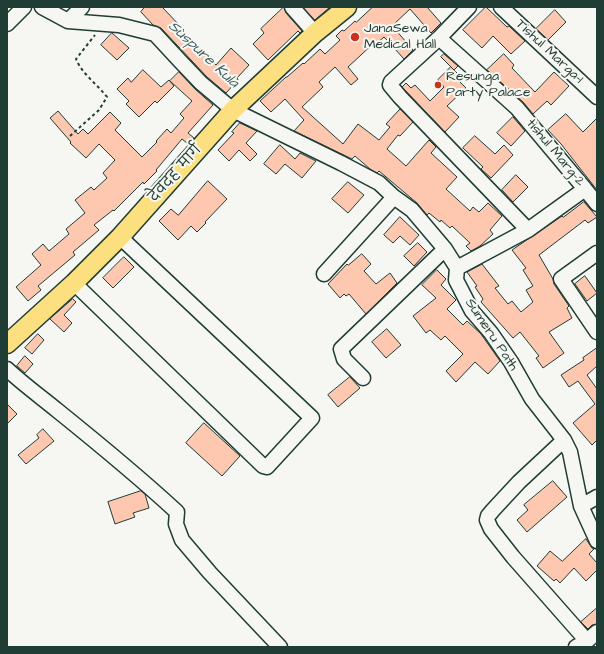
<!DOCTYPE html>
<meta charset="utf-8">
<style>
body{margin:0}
#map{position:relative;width:604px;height:654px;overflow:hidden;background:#f6f6f2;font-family:"Architects Daughter",sans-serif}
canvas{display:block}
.frame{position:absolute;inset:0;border:8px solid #1f3d34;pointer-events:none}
</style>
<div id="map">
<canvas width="604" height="654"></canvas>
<div class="frame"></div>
</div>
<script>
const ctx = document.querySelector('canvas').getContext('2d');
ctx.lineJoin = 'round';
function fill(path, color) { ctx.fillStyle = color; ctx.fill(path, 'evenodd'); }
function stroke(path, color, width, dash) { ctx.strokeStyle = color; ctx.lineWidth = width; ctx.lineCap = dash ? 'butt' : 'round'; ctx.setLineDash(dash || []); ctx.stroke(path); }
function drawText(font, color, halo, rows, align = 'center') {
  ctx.font = font + ' "Architects Daughter","Playpen Sans Deva",sans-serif'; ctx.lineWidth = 4; ctx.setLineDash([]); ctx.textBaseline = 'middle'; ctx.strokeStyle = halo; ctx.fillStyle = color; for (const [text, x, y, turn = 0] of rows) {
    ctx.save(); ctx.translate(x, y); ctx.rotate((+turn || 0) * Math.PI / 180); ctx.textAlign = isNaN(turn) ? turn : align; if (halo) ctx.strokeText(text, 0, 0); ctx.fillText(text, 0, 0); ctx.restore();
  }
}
const building = new Path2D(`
 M 145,7 L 162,7 L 184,30 L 183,31 L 216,65 L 231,48 L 249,65 L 237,78 L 238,80 L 226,93 L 207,77 L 161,28 L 153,25 L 141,12 Z
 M 284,7 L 286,13 L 302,31 L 300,33 L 298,31 L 268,60 L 253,44 L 264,33 L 261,29 Z
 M 303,7 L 330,7 L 315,20 Z
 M 373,7 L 427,7 L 441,23 L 431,33 L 410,9 L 393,25 L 395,27 L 394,28 L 413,50 L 404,59 L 384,37 L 376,44 L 375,42 L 348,67 L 358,79 L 351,85 L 335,67 L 319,82 L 323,87 L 302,107 L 343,144 L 358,124 L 379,140 L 390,127 L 386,124 L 400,109 L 413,122 L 400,136 L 398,135 L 387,149 L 406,166 L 429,140 L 436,147 L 431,153 L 457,177 L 446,189 L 470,211 L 473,207 L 479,212 L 488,203 L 502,216 L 490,230 L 493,234 L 480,246 L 471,251 L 466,246 L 470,243 L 452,226 L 450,228 L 441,220 L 440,222 L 429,213 L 427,215 L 417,203 L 379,171 L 377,173 L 370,169 L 355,156 L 352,159 L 294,131 L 304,120 L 285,99 L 271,112 L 260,101 L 286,77 L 287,77 L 303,63 L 304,64 L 320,49 L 325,54 L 340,40 L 336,36 L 342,30 L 344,31 L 355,21 L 356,22 Z
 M 486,7 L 507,27 L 509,26 L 525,41 L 511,54 L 493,36 L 482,48 L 463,30 Z
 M 555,10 L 566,22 L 548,40 L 536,29 Z
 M 112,33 L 129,48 L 117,60 L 101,45 Z
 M 444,54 L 458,66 L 454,70 L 441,57 Z
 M 504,54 L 514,65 L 512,68 L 535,92 L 554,72 L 569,86 L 551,105 L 547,101 L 533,114 L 523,102 L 487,70 Z
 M 451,67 L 458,74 L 455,77 L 466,88 L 447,106 L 459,117 L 445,132 L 402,87 L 406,83 L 411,88 L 415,85 L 430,101 L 444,87 L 438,80 Z
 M 143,70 L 161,87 L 169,80 L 174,86 L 157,103 L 155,101 L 139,117 L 126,104 L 129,101 L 117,89 L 128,78 L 131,82 Z
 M 179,72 L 195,89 L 213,105 L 188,133 L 194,138 L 188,144 L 182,139 L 156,170 L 157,171 L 144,184 L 143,182 L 114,211 L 113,210 L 94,225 L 99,230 L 73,252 L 75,255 L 38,286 L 41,290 L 28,301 L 16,287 L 41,265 L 32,254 L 43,244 L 49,251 L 69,234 L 66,229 L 85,213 L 75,200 L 91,187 L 94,190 L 107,178 L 103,173 L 115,160 L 99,144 L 86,158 L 70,143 L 71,142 L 50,118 L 58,111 L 78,134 L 83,129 L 88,134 L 110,112 L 121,123 L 115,130 L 142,157 L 157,142 L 156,141 L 167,129 L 171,133 L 184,118 L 180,114 L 192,101 L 170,81 Z
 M 566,114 L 583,132 L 597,118 L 597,190 L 561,144 L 548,130 Z
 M 513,117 L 525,131 L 511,146 L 497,133 Z
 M 240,123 L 257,131 L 246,143 L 257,154 L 250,161 L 239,150 L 229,161 L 218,150 L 234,133 L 232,132 Z
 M 475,136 L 495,154 L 504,145 L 513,155 L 491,178 L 481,169 L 483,167 L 463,148 Z
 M 280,145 L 295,159 L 300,153 L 316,161 L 302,178 L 285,164 L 276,174 L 264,164 Z
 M 516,175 L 528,187 L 513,202 L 502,190 Z
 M 208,181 L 227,199 L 205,222 L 206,223 L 197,232 L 191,226 L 178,240 L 159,221 L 171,209 L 178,215 Z
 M 348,182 L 364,195 L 348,213 L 332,199 Z
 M 584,202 L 597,217 L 588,223 L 585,220 L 539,255 L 553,279 L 554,284 L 569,306 L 567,308 L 572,318 L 549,332 L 564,353 L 543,368 L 536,358 L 539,356 L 520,332 L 513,338 L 481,302 L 483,299 L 475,287 L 477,286 L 467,272 L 482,264 L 499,286 L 495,288 L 508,304 L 512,301 L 521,312 L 533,302 L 526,290 L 533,286 L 523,270 L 526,268 L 512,250 L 562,216 L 563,217 Z
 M 400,217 L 419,235 L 410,245 L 400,236 L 393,243 L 384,235 Z
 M 418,243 L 427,252 L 414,266 L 404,256 Z
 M 362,254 L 371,264 L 364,271 L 376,284 L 390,273 L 397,283 L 366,314 L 349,294 L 346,296 L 344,294 L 340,298 L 328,284 L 347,264 L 348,265 Z
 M 124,257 L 134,267 L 113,288 L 103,278 Z
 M 437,270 L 446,279 L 441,285 L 456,300 L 447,309 L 463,325 L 467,321 L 481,334 L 500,361 L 488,374 L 475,362 L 456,382 L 446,371 L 463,354 L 445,336 L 441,340 L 430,330 L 426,333 L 413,316 L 436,298 L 422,285 Z
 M 585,276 L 597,293 L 587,301 L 575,284 Z
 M 73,299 L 76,302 L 64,315 L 72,323 L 64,332 L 50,319 Z
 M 387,329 L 401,345 L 386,358 L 372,342 Z
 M 38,334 L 44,340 L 32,354 L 25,348 Z
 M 597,348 L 597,366 L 587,375 L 597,389 L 597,440 L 592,445 L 573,423 L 595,404 L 578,381 L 569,387 L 561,375 L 584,360 L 583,358 Z
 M 25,356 L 33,364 L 25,373 L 17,366 Z
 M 350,377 L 360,388 L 338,407 L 328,395 Z
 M 7,404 L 17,414 L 7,424 Z
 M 204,423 L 240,456 L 222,476 L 186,443 Z
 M 43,429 L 54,441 L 26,464 L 18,455 L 39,438 L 37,435 Z
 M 553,481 L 567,497 L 527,532 L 517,520 L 528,510 L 524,505 Z
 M 141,491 L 145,494 L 149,508 L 133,513 L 135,517 L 115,524 L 108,502 Z
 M 586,539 L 592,548 L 594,549 L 589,554 L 597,563 L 597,570 L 586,581 L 574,568 L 560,583 L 556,579 L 554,581 L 537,566 L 550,551 L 562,561 Z
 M 597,608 L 597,624 L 592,625 L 588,629 L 581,622 Z`);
const path = new Path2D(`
 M 70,136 L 99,110 L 107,97 C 97,84 82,74 76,59 L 95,35`);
const minor = new Path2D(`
 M 42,7 L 68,21 L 119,25 L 155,34 L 180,61 L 201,83 L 233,110 L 341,163 L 379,183 L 394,197 L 412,210 L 445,249 L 457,268 L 456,280 L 472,311 L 491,333 L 511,362 L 532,399 L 564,440 L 570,452 L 581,506 L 597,541
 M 292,7 L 315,33
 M 469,7 L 439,38 L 391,82 L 390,85 L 400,97 L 528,230
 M 501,7 L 597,97
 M 68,21 L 82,7
 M 7,24 L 24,7
 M 439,38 L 517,108 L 585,189 L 597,204
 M 597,253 L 561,279 L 597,332
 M 457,268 L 528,230 L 585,189
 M 324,274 L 394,197
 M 74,283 L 263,466 L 267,467 L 312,418 L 120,237
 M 7,369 C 23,384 41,397 58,411 C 99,444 139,477 177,512 L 176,524 L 182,540 L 210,573 L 280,647
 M 363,378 L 344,359 L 341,349 L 445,249
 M 564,440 L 519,482 L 493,510 L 488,516 L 487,520 L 491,529 L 513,557 L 587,641
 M 581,506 L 597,497
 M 576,647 L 587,641 L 597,632`);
const major = new Path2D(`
 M 7,344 L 74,283 L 120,237 L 233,110 L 315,33 L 347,7`);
const markers = [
 [355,37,5,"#c8321e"],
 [438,85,4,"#c8321e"]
];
const poiNames = [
 ["JanaSewa",364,29],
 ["Medical Hall",364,45],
 ["Resunga",446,77],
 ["Party Palace",446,93]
];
const streetNames = [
 ["Tishul Marga-1",549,52,43],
 ["tishul Marg-2",555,153,50],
 ["देवदह मार्ग",176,174,-48],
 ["Sumeru Path",491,335,56]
];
const waterNames = [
 ["Suspure Kula",203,55,43]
];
fill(building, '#fdc8af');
stroke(building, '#1f3d34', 1);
stroke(minor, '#1f3d34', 17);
stroke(major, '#1f3d34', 21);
stroke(path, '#1f3d34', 2, [3, 3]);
stroke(minor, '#f6f6f2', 14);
stroke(major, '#fce080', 18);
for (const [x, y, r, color] of markers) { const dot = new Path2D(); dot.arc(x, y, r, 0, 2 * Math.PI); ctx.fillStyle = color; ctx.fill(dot); stroke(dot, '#f6f6f2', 1.5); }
drawText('14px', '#1f3d34', '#f6f6f2', poiNames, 'left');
drawText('14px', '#1f3d34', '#f6f6f2', streetNames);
drawText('italic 15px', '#395e60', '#f6f6f2', waterNames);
</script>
